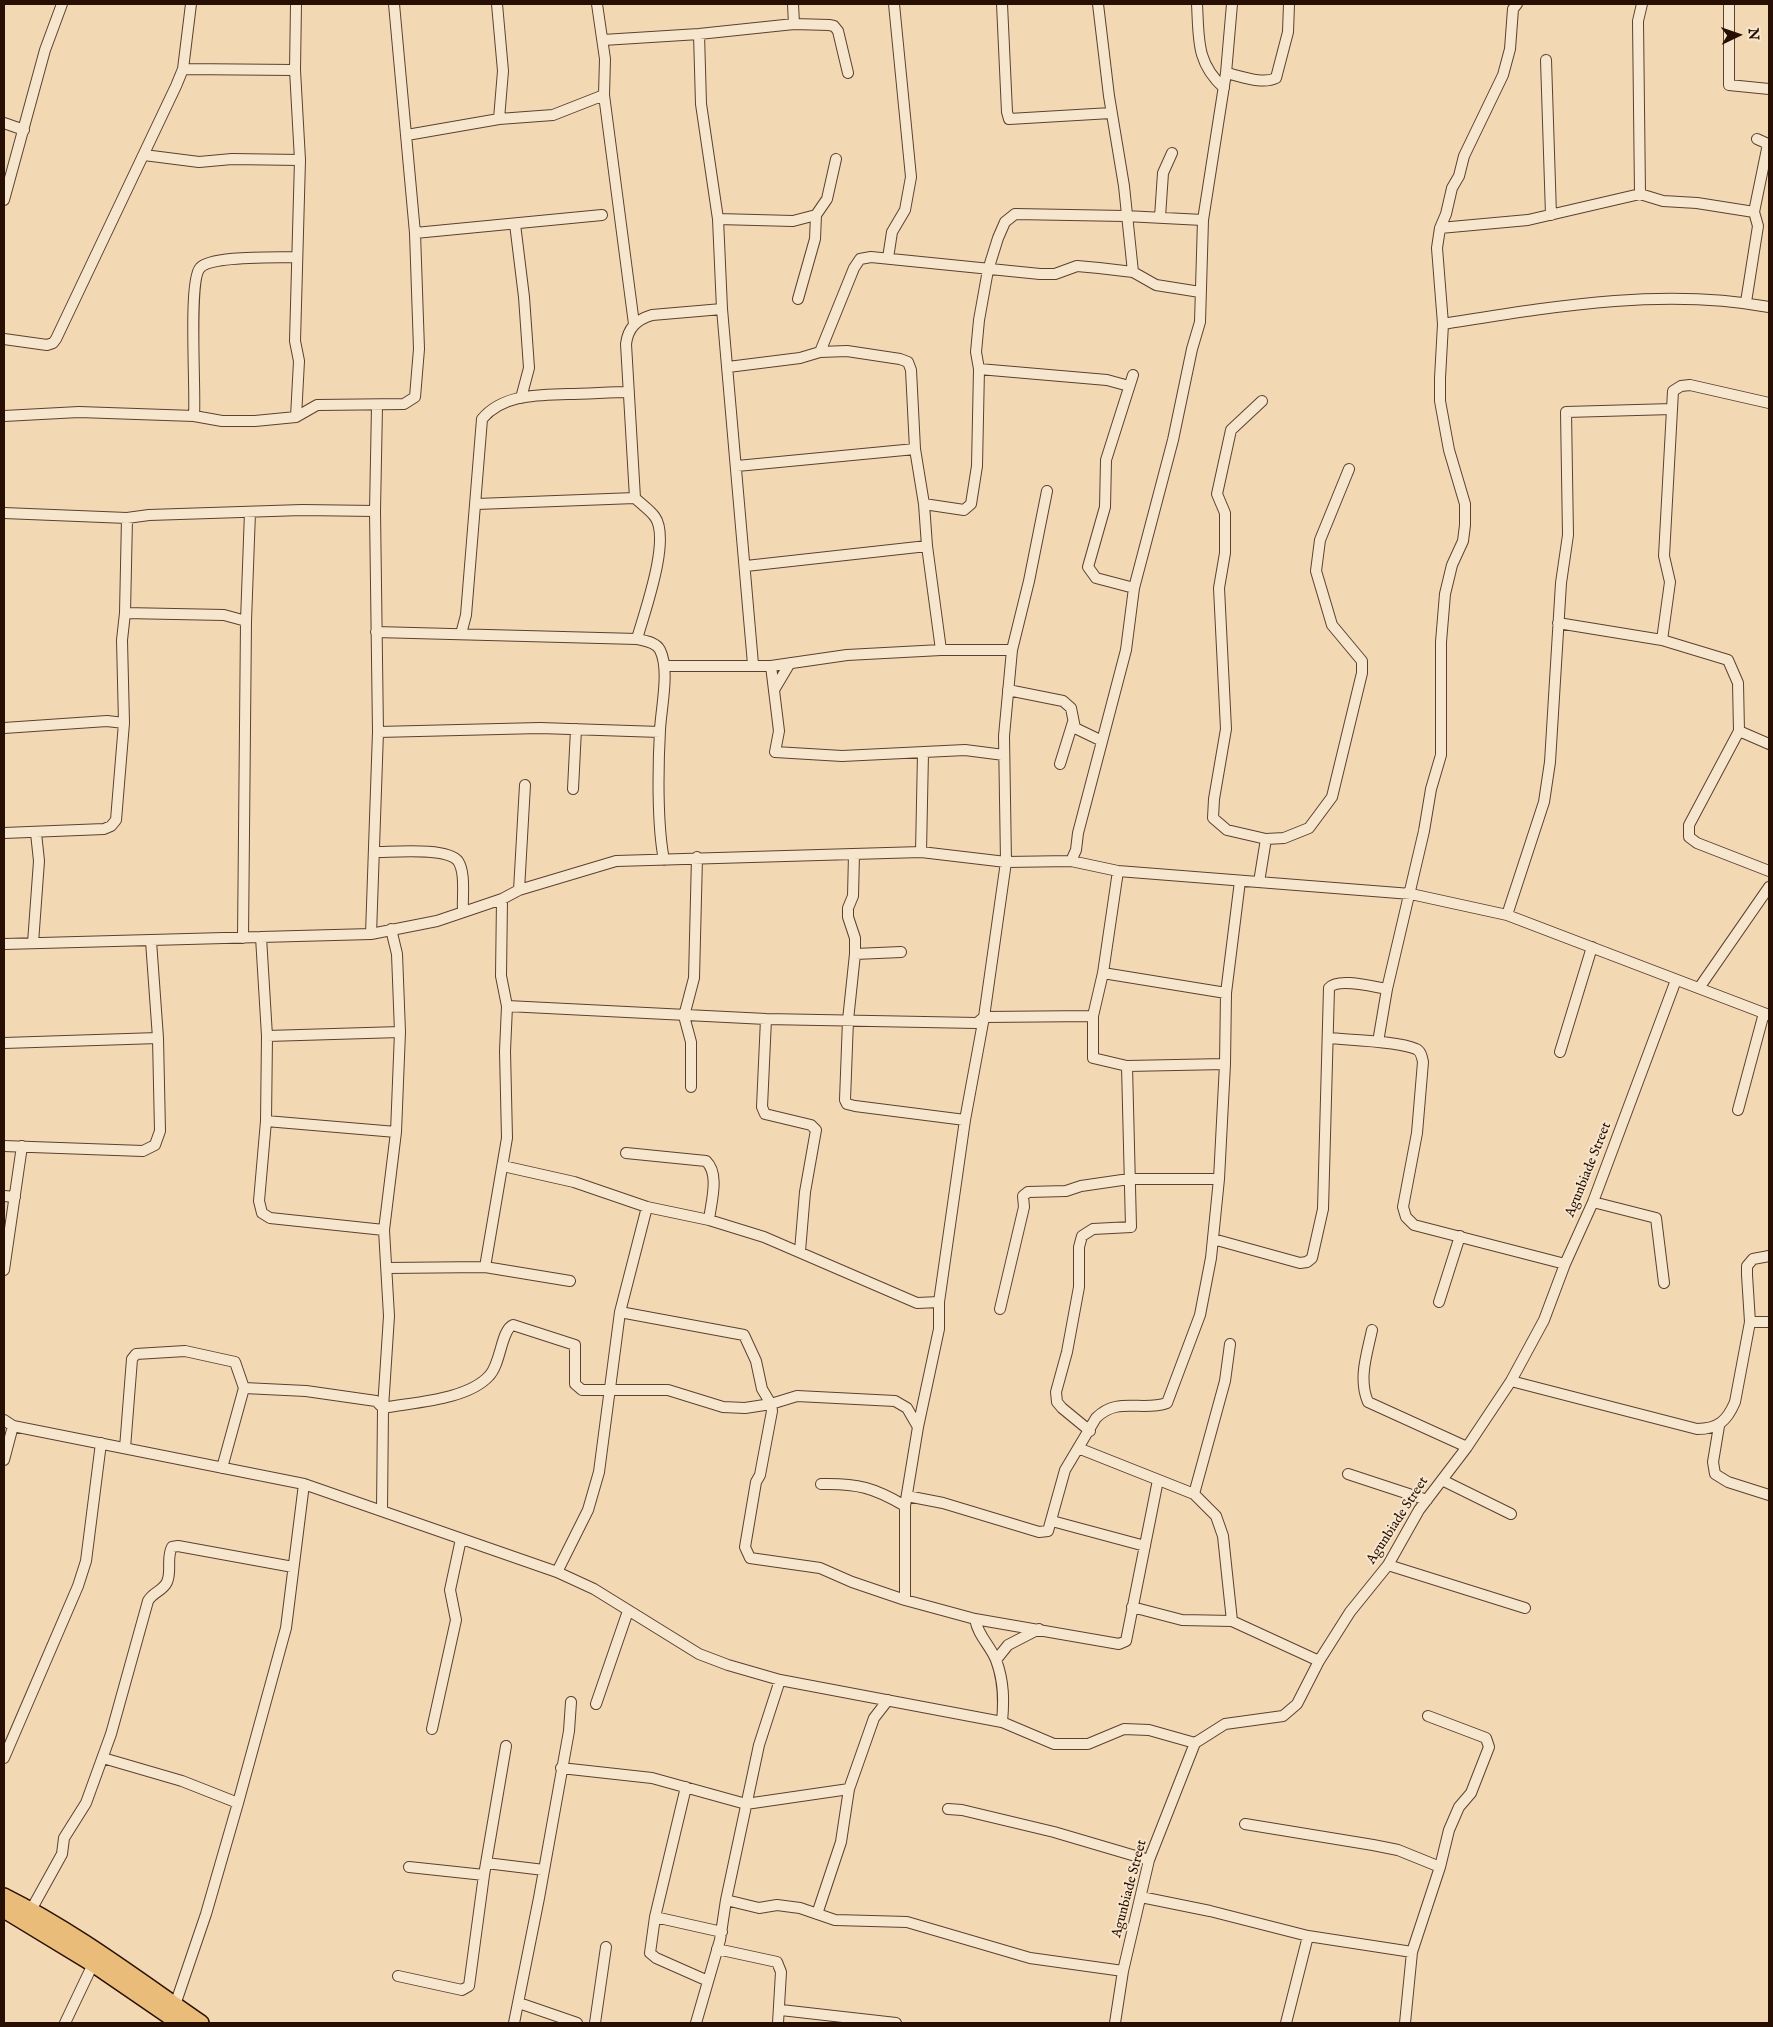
<!DOCTYPE html>
<style>
body{margin:0}
#map{position:relative;width:1773px;height:2027px;overflow:hidden;background:#f3d8b4;font-family:"IM FELL English",serif}
canvas{display:block}
.frame{position:absolute;inset:0;border:5px solid #280f04;pointer-events:none}
.north{position:absolute;left:1713px;top:10px;width:50px;height:50px;-webkit-text-stroke:4px #f7e6ce;paint-order:stroke;rotate:87deg;font-size:14px;font-weight:700;line-height:20px;text-align:center;color:#280f04}
.north::after{content:'';display:block;margin:auto;width:18px;height:22px;background:#280f04;clip-path:polygon(50% 0,100% 100%,50% 72%,0 100%)}
</style>
<div id="map">
<canvas width="1773" height="2027"></canvas>
<div class="frame"></div>
<div class="north">N</div>
</div>
<script>
const ctx = document.querySelector('canvas').getContext('2d');
ctx.lineJoin = 'round';
function stroke(path, color, width, dash) { ctx.strokeStyle = color; ctx.lineWidth = width; ctx.lineCap = dash ? 'butt' : 'round'; ctx.setLineDash(dash || []); ctx.stroke(path); }
function drawText(font, color, halo, rows, align = 'center') {
  ctx.font = font + ' "IM FELL English",serif'; ctx.lineWidth = 4; ctx.setLineDash([]); ctx.textBaseline = 'middle'; ctx.strokeStyle = halo; ctx.fillStyle = color; for (const [text, x, y, turn = 0] of rows) {
    ctx.save(); ctx.translate(x, y); ctx.rotate((+turn || 0) * Math.PI / 180); ctx.textAlign = isNaN(turn) ? turn : align; if (halo) ctx.strokeText(text, 0, 0); ctx.fillText(text, 0, 0); ctx.restore();
  }
}
const minor = new Path2D(`
 M 296,4 L 295,70 L 300,160
 M 394,4 L 415,233 L 602,215
 M 497,4 L 503,71 L 499,119
 M 597,4 L 605,59 L 604,95 L 634,324
 M 793,4 L 794,24
 M 1002,4 L 1007,112 L 1009,119 L 1111,113
 M 1098,4 L 1109,96 L 1124,186 L 1133,272
 M 1197,4 C 1199,39 1196,63 1224,88
 M 1642,4 L 1638,21 L 1640,194 L 1663,201 L 1697,203 L 1754,212 L 1758,226 L 1746,302
 M 1729,4 L 1729,85 L 1769,89
 M 699,34 L 701,104 L 718,219 L 722,309 L 753,664
 M 603,40 L 699,34 L 794,24 L 829,25 L 834,26 L 838,31 L 848,73
 M 1546,60 L 1551,215
 M 183,69 L 295,70
 M 1226,73 C 1241,76 1262,85 1276,78 L 1288,32 L 1289,4
 M 4,123 L 24,130
 M 407,135 L 499,119 L 553,115 L 604,95
 M 144,155 L 199,162 L 232,159 L 300,160 L 295,341 L 299,361 L 296,417
 M 4,200 L 45,50 L 62,4
 M 1754,212 L 1768,144 L 1757,139
 M 1160,217 L 1163,173 L 1172,153
 M 718,219 L 793,221 L 816,215 L 827,199 L 836,159
 M 515,224 L 524,297 L 529,368 L 521,398
 M 1440,228 L 1528,220 L 1640,194
 M 888,258 L 892,232 L 905,210 L 911,177 L 894,4
 M 798,299 L 815,239 L 816,215
 M 1443,324 C 1550,307 1662,287 1769,307
 M 4,339 L 47,345 L 53,343 L 56,339 L 176,86 L 183,69 L 191,4
 M 820,352 L 854,268 L 860,259 L 871,257 L 1040,274 L 1055,274 L 1077,266 L 1099,268 L 1133,272 L 1156,285 L 1200,292
 M 728,367 L 800,358 L 820,352 L 847,351 L 900,359 L 908,362 L 911,370 L 915,449 L 924,504
 M 979,369 L 1107,380 L 1129,386
 M 1133,375 L 1106,460 L 1105,507 L 1088,567 L 1096,578 L 1134,588
 M 1262,401 L 1231,430 L 1217,494 L 1225,513 L 1225,553 L 1219,588 L 1226,729 L 1214,799 L 1213,818 L 1227,830 L 1266,839
 M 4,416 L 79,412 L 194,416 L 222,421 L 255,421 L 296,417 L 317,405 L 404,404 L 415,397 L 419,349 L 415,233
 M 194,416 C 196,390 188,281 200,268 C 211,255 278,258 297,257
 M 737,466 L 915,449
 M 477,504 L 635,498
 M 4,513 L 127,518 L 149,515 L 302,510 L 375,511
 M 746,566 L 927,546
 M 125,613 L 224,615 L 246,621
 M 1558,623 L 1662,640 L 1670,582 L 1664,556 L 1673,391 L 1681,386 L 1690,385 L 1769,403
 M 376,632 L 637,639
 M 461,634 L 466,615 L 482,419 C 503,394 538,395 568,394 C 588,394 609,392 629,392
 M 1662,640 L 1728,660 L 1738,683 L 1739,731 L 1769,744
 M 941,650 L 927,546 L 924,504 L 964,510 L 971,504 L 977,466 L 979,369 L 976,352 L 979,320 L 988,270 L 998,238 L 1005,222 L 1015,214 L 1125,216 L 1203,220
 M 665,666 L 771,666 L 847,655 L 941,650 L 1012,650
 M 771,666 L 779,731 L 775,752 L 842,756 L 965,750 L 1004,755
 M 774,690 L 790,663
 M 1008,690 L 1063,701 L 1071,708 L 1075,728 L 1102,741
 M 4,728 L 107,721 L 124,723
 M 1739,731 L 1689,825 L 1689,837 L 1697,843 L 1769,871
 M 378,732 L 540,728 L 660,732
 M 1060,764 L 1073,722
 M 573,789 L 576,729
 M 4,833 L 104,829 L 111,826 L 116,820 L 124,723 L 122,640 L 125,613 L 127,518
 M 375,852 C 394,852 447,847 458,861 C 466,873 462,898 463,911
 M 921,852 L 923,753
 M 854,854 L 853,896 L 848,908 L 848,917 L 855,938 L 855,954 L 848,1020 L 845,1100 L 847,1104 L 855,1106 L 965,1120
 M 664,860 C 657,825 658,766 660,730 C 661,708 670,670 660,650 C 656,642 645,641 637,639 C 644,613 671,540 655,517 C 650,510 641,504 635,498 L 626,344 C 628,328 636,320 652,315 L 722,309
 M 1071,861 L 1076,850 L 1078,833 L 1126,650 L 1134,588 L 1173,440 L 1192,349 L 1200,322 L 1203,220 L 1226,73 L 1232,4
 M 1118,871 L 1103,973 L 1093,1016 L 1093,1058 L 1127,1066 L 1225,1064
 M 1259,882 L 1266,839 L 1284,838 L 1309,828 L 1332,797 L 1362,673 L 1362,661 L 1332,625 L 1316,571 L 1320,540 L 1349,469
 M 519,890 L 525,785
 M 1507,915 L 1544,802 L 1550,762 L 1561,583 L 1568,535 L 1566,412 L 1672,409
 M 371,934 L 378,732 L 375,511 L 377,406
 M 261,937 L 267,1036 L 266,1121 L 259,1201 L 262,1213 L 270,1218 L 384,1230
 M 243,938 L 246,621 L 250,512
 M 33,943 L 39,861 L 36,833
 M 4,944 L 371,934 L 437,921 L 502,899 L 519,890 L 616,861 L 921,852 L 1006,862 L 1071,861 L 1118,871 L 1411,894 L 1507,915 L 1769,1015
 M 855,954 L 901,952
 M 1103,973 L 1226,993
 M 1699,988 L 1769,887
 M 507,1006 L 766,1019 L 977,1023 L 984,1017 L 1093,1016
 M 766,1019 L 762,1107 L 765,1114 L 811,1125 L 816,1130 L 805,1192 L 800,1251
 M 267,1036 L 400,1032
 M 1329,1038 C 1349,1040 1399,1041 1416,1049 C 1421,1051 1422,1057 1423,1062 L 1417,1133 L 1403,1207 L 1406,1217 L 1414,1225 L 1565,1264
 M 1378,1042 L 1387,989 L 1424,831 L 1431,789 L 1441,755 L 1441,642 L 1445,594 L 1452,565 L 1463,541 L 1465,525 L 1465,504 L 1449,450 L 1440,401 L 1440,378 L 1443,324 L 1437,248 L 1440,228 L 1446,214 L 1452,188 L 1459,176 L 1464,156 L 1503,75 L 1510,49 L 1513,9 L 1517,4
 M 4,1043 L 158,1038
 M 1560,1052 L 1592,947
 M 691,1087 L 691,1042 L 684,1016 L 694,978 L 697,857
 M 1738,1110 L 1764,1013
 M 266,1121 L 396,1132
 M 4,1146 L 143,1151 L 155,1145 L 160,1131 L 158,1038 L 151,941
 M 626,1153 L 706,1161 C 720,1174 711,1202 709,1220
 M 503,1166 L 574,1182 L 647,1207 L 709,1220 L 764,1237 L 917,1303 L 939,1302
 M 4,1196 L 15,1197
 M 1593,1202 L 1656,1218 L 1664,1283
 M 1213,1239 L 1300,1263 L 1307,1262 L 1312,1258 L 1323,1209 L 1329,988 C 1338,977 1374,987 1387,989
 M 485,1267 L 507,1138 L 505,1051 L 507,1006 L 501,976 L 502,899
 M 387,1268 L 485,1267 L 570,1281
 M 4,1270 L 22,1146
 M 1439,1302 L 1460,1236
 M 1000,1309 L 1024,1207 L 1023,1196 L 1028,1192 L 1066,1191 L 1081,1186 L 1129,1179 L 1219,1179
 M 620,1312 L 744,1335 L 756,1361 L 762,1389 L 771,1404 L 772,1411 L 760,1475 L 756,1482 L 745,1547 L 750,1558 L 820,1568 L 852,1582 L 905,1600 L 975,1619 L 1119,1644 L 1126,1641 L 1158,1480
 M 1750,1322 L 1747,1275 L 1747,1266 L 1753,1259 L 1769,1256
 M 1372,1330 C 1367,1354 1358,1379 1368,1402 L 1467,1447
 M 1511,1381 L 1697,1429 C 1718,1429 1727,1421 1735,1402 L 1750,1322 L 1769,1322
 M 4,1420 L 13,1426 L 304,1484 L 557,1572 L 594,1589 L 699,1654 L 728,1665 L 780,1680 L 1002,1722 L 1054,1744 L 1088,1744 L 1124,1729 L 1149,1730 L 1195,1743
 M 1719,1426 L 1713,1462 L 1715,1474 L 1728,1482 L 1769,1495
 M 1090,1431 L 1062,1408 L 1057,1402 L 1056,1392 L 1067,1352 L 1079,1287 L 1079,1247 L 1082,1236 L 1093,1229 L 1131,1227 L 1127,1066
 M 125,1448 L 132,1359 L 136,1354 L 185,1351 L 235,1362 L 244,1388 L 306,1391 L 376,1401 L 383,1408 C 414,1402 467,1400 489,1376 C 501,1364 501,1330 513,1325 L 575,1345 L 575,1384 L 582,1390 L 668,1390 L 723,1407 L 745,1408 L 771,1404 L 797,1396 L 895,1401 L 907,1408 L 918,1427
 M 1078,1448 L 1194,1494 L 1216,1516 L 1223,1536 L 1232,1621
 M 4,1460 L 13,1426
 M 222,1468 L 244,1388
 M 1348,1474 L 1427,1500
 M 1442,1480 L 1511,1514
 M 821,1484 C 857,1483 875,1488 905,1506
 M 1194,1494 L 1225,1381 L 1230,1344
 M 907,1496 L 943,1503 L 1039,1532 L 1048,1531 L 1065,1470 L 1096,1418 C 1118,1396 1141,1412 1167,1403 L 1200,1315 L 1211,1258 L 1219,1179 L 1225,1064 L 1226,993 L 1240,881
 M 382,1511 L 383,1408 L 389,1316 L 384,1230 L 396,1132 L 400,1032 L 397,954 L 391,929
 M 1052,1521 L 1145,1546
 M 1388,1565 L 1525,1608
 M 557,1572 L 588,1510 L 599,1472 L 620,1312 L 647,1207
 M 905,1600 L 905,1506 L 918,1427 L 939,1329 L 939,1302 L 965,1120 L 984,1017 L 1006,862 L 1004,736 L 1012,650 L 1029,581 L 1047,491
 M 1132,1607 L 1182,1620 L 1232,1621 L 1319,1661
 M 975,1619 C 978,1636 990,1645 996,1660 C 1004,1681 1004,1701 1002,1722
 M 996,1660 L 1008,1645 L 1039,1629
 M 596,1704 L 628,1611
 M 432,1729 L 456,1620 L 450,1590 L 461,1539
 M 4,1758 L 78,1586 L 86,1561 L 101,1443
 M 103,1758 L 182,1781 L 238,1803
 M 561,1768 L 652,1778 L 746,1804 L 849,1789
 M 686,1787 L 655,1917 L 650,1953 L 656,1958 L 708,1981
 M 948,1809 L 962,1810 L 1054,1832 L 1149,1860
 M 1245,1824 L 1373,1845 L 1398,1850 L 1440,1867
 M 486,1863 L 544,1870
 M 409,1867 L 484,1875
 M 1141,1897 L 1210,1911 L 1308,1936 L 1412,1952 L 1440,1867 L 1449,1830 L 1459,1807 L 1471,1793 L 1489,1747 L 1486,1738 L 1428,1716
 M 726,1900 L 759,1908 L 777,1905 L 800,1908 L 835,1920 L 907,1922 L 1030,1958 L 1123,1971
 M 31,1910 L 62,1854 L 64,1838 L 86,1803 L 111,1734 L 148,1601 C 153,1592 163,1591 167,1582 C 172,1571 166,1558 172,1547 L 178,1546 L 293,1567
 M 817,1914 L 841,1842 L 849,1789 L 874,1718 L 888,1700
 M 655,1917 L 722,1932
 M 717,1949 L 777,1962 L 781,1972 L 778,2023
 M 398,1976 L 462,1990 L 469,1986 L 484,1875 L 506,1746
 M 519,2003 L 577,2023
 M 175,2005 L 206,1914 L 238,1803 L 286,1628 L 304,1484
 M 781,2010 L 896,2023
 M 65,2023 L 93,1964
 M 514,2023 L 539,1898 L 569,1731 L 571,1702
 M 595,2023 L 606,1947
 M 696,2023 L 720,1940 L 726,1900 L 759,1745 L 780,1680
 M 1115,2023 L 1123,1971 L 1149,1860 L 1195,1743 L 1225,1724 L 1283,1716 L 1297,1704 L 1319,1661 L 1350,1612 L 1388,1565 L 1419,1510 L 1467,1447 L 1511,1381 L 1544,1320 L 1565,1264 L 1593,1202 L 1676,980
 M 1286,2023 L 1308,1936
 M 1405,2023 L 1412,1952`);
const highway = new Path2D(`
 M 4,1896 C 74,1931 137,1979 201,2023
 M 4,1910 L 93,1964 L 179,2023`);
const streetNames = [
 ["Agunbiade Street",1589,1170,-68],
 ["Agunbiade Street",1398,1521,-57],
 ["Agunbiade Street",1130,1889,-75]
];
stroke(minor, '#5b4130', 12);
stroke(highway, '#280f04', 18);
stroke(minor, '#f7e6ce', 10);
stroke(highway, '#eabc7a', 15);
drawText('14px', '#280f04', '#f7e6ce', streetNames);
</script>
